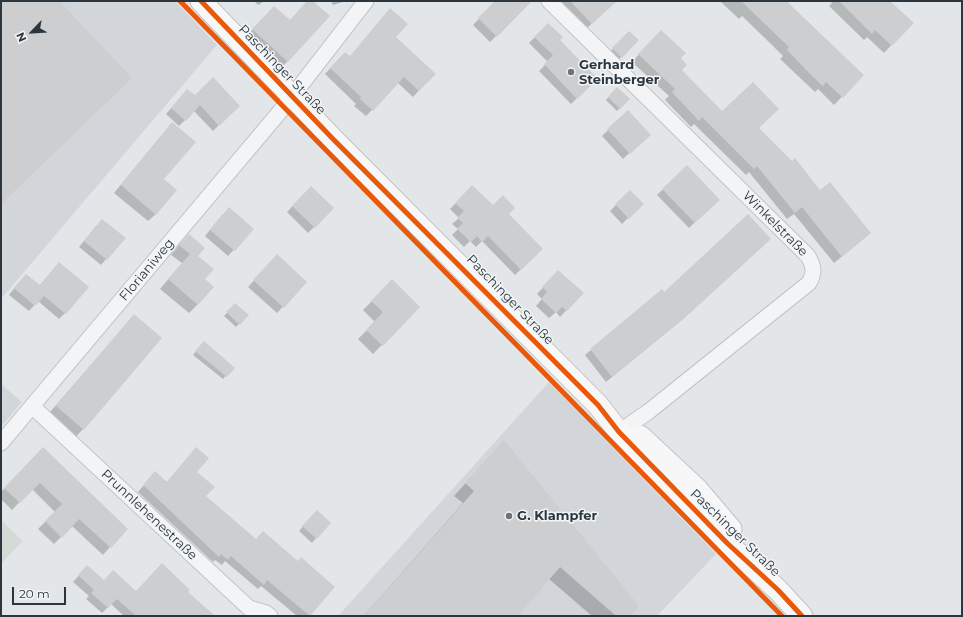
<!DOCTYPE html>
<meta charset="utf-8">
<style>
body{margin:0}
#map{position:relative;width:963px;height:617px;overflow:hidden;background:#e3e6e8;font-family:Montserrat,sans-serif}
canvas{display:block}
.frame{position:absolute;inset:0;border:2px solid #2c363f;pointer-events:none}
.north{position:absolute;left:12px;top:12px;width:40px;height:40px;-webkit-text-stroke:3px #f2f5f7;paint-order:stroke;rotate:245deg;font-size:11px;font-weight:700;line-height:16px;text-align:center;color:#2c363f}
.north::after{content:'';display:block;margin:auto;width:14px;height:18px;background:#2c363f;clip-path:polygon(50% 0,100% 100%,50% 72%,0 100%)}
.scale{position:absolute;left:12px;top:587px;width:54px;height:18px;box-sizing:border-box;border:2px solid #2c363f;border-top:0;padding-left:5px;font-size:12px;line-height:14px;white-space:nowrap;color:#2c363f;-webkit-text-stroke:3px #f2f5f7;paint-order:stroke}
</style>
<div id="map">
<canvas width="963" height="617"></canvas>
<div class="frame"></div>
<div class="north">N</div>
<div class="scale">20 m</div>
</div>
<script>
const ctx = document.querySelector('canvas').getContext('2d');
ctx.lineJoin = 'round';
function fill(path, color) { ctx.fillStyle = color; ctx.fill(path, 'evenodd'); }
function stroke(path, color, width, dash) { ctx.strokeStyle = color; ctx.lineWidth = width; ctx.lineCap = dash ? 'butt' : 'round'; ctx.setLineDash(dash || []); ctx.stroke(path); }
function drawText(font, color, halo, rows, align = 'center') {
  ctx.font = font + ' Montserrat,sans-serif'; ctx.lineWidth = 3; ctx.setLineDash([]); ctx.textBaseline = 'middle'; ctx.strokeStyle = halo; ctx.fillStyle = color; for (const [text, x, y, turn = 0] of rows) {
    ctx.save(); ctx.translate(x, y); ctx.rotate((+turn || 0) * Math.PI / 180); ctx.textAlign = isNaN(turn) ? turn : align; if (halo) ctx.strokeText(text, 0, 0); ctx.fillText(text, 0, 0); ctx.restore();
  }
}
const built = new Path2D(`
 M 1,1 L 175,1 L 217,45 L 1,299 Z
 M 549,382 L 716,554 L 657,616 L 338,616 Z
 M 1,384 L 22,402 L 1,427 Z`);
const green = new Path2D(`
 M 1,520 L 23,541 L 1,564 Z`);
const shadow = new Path2D(`
 M 254,1 L 265,1 L 258,5 Z
 M 308,1 L 312,1 L 288,61 L 282,67 L 247,36 L 268,13 L 290,21 Z
 M 331,1 L 346,1 L 333,5 Z
 M 496,1 L 525,1 L 528,4 L 490,42 L 473,25 Z
 M 559,1 L 616,1 L 586,29 Z
 M 720,1 L 786,1 L 863,75 L 834,105 L 818,89 L 815,92 L 780,59 L 783,56 L 772,45 L 742,16 L 739,19 Z
 M 830,1 L 889,1 L 912,23 L 884,53 L 867,37 L 864,40 L 829,6 L 832,3 Z
 M 548,24 L 559,40 L 596,79 L 571,104 L 539,71 L 548,62 L 529,43 Z
 M 629,32 L 638,40 L 616,62 L 608,54 Z
 M 395,37 L 434,74 L 413,97 L 398,83 L 366,116 L 354,106 L 356,104 L 325,74 L 345,53 L 349,57 Z
 M 654,38 L 679,58 L 681,70 L 722,113 L 758,128 L 820,191 L 870,233 L 834,263 L 794,214 L 787,219 L 749,172 L 746,175 L 694,124 L 691,127 L 665,100 L 669,96 L 632,62 Z
 M 617,88 L 628,99 L 617,111 L 606,100 Z
 M 182,96 L 195,96 L 238,106 L 213,131 L 194,111 L 179,126 L 166,114 Z
 M 628,111 L 643,140 L 623,159 L 602,136 Z
 M 165,131 L 156,214 L 148,221 L 114,193 Z
 M 687,166 L 718,200 L 689,228 L 657,195 Z
 M 311,187 L 333,208 L 308,233 L 287,212 Z
 M 472,187 L 541,249 L 515,275 L 482,241 L 476,247 L 470,241 L 464,247 L 452,235 L 458,229 L 452,224 L 459,218 L 450,209 Z
 M 630,191 L 642,204 L 622,224 L 610,211 Z
 M 223,214 L 253,229 L 228,256 L 205,236 Z
 M 97,225 L 124,238 L 101,265 L 79,247 Z
 M 180,244 L 197,256 L 204,279 L 198,304 L 189,313 L 160,289 L 182,263 L 171,255 Z
 M 764,245 L 683,319 L 606,382 L 585,355 L 662,291 L 664,293 Z
 M 271,262 L 306,282 L 277,313 L 248,287 Z
 M 59,263 L 65,313 L 59,319 L 38,301 L 29,311 L 9,295 L 20,281 L 39,286 Z
 M 558,271 L 582,293 L 560,317 L 556,312 L 549,318 L 536,306 L 542,299 L 537,294 Z
 M 392,281 L 419,307 L 373,354 L 358,339 L 375,322 L 363,310 Z
 M 235,304 L 247,315 L 236,327 L 224,316 Z
 M 134,315 L 83,429 L 72,441 L 45,418 Z
 M 201,345 L 233,368 L 223,379 L 193,355 Z
 M 493,453 L 629,616 L 592,616 L 549,579 L 516,616 L 364,616 L 463,503 L 454,496 Z
 M 191,454 L 205,496 L 255,540 L 297,562 L 334,587 L 308,616 L 297,616 L 261,586 L 258,589 L 225,561 L 222,565 L 215,560 L 213,562 L 138,492 L 150,478 L 166,483 Z
 M 36,456 L 110,547 L 103,555 L 72,526 L 54,544 L 38,529 L 55,512 L 32,489 L 12,510 L 1,499 L 1,492 Z
 M 312,516 L 316,538 L 312,543 L 299,531 Z
 M 82,572 L 136,592 L 187,592 L 213,616 L 124,616 L 111,604 L 102,613 L 86,599 L 89,596 L 73,582 Z`);
const building = new Path2D(`
 M 1,1 L 59,1 L 132,78 L 1,204 Z
 M 307,1 L 313,1 L 330,16 L 288,62 L 252,29 L 274,6 L 290,20 Z
 M 495,1 L 532,1 L 497,37 L 478,18 Z
 M 570,1 L 617,1 L 592,24 Z
 M 741,1 L 786,1 L 864,75 L 843,98 L 826,82 L 823,86 L 812,76 L 787,50 L 789,47 Z
 M 839,1 L 890,1 L 914,23 L 892,46 L 875,30 L 872,34 Z
 M 390,8 L 408,24 L 396,37 L 436,74 L 419,91 L 404,77 L 373,111 L 360,99 L 361,97 L 330,68 L 345,52 L 350,56 Z
 M 548,23 L 563,37 L 560,40 L 598,79 L 577,99 L 544,64 L 553,55 L 534,37 Z
 M 661,30 L 686,53 L 681,58 L 687,65 L 682,70 L 722,111 L 753,82 L 779,109 L 759,128 L 792,161 L 795,158 L 820,190 L 830,182 L 871,233 L 842,257 L 802,207 L 795,213 L 757,166 L 754,169 L 702,117 L 699,121 L 672,92 L 675,89 L 638,54 Z
 M 629,31 L 639,40 L 622,58 L 612,48 Z
 M 213,77 L 240,106 L 219,126 L 200,105 L 186,121 L 171,108 L 187,89 L 195,95 Z
 M 617,87 L 630,99 L 620,109 L 608,97 Z
 M 628,110 L 651,135 L 630,154 L 607,129 Z
 M 172,122 L 196,142 L 164,179 L 177,190 L 156,215 L 121,185 Z
 M 687,165 L 720,200 L 695,223 L 662,189 Z
 M 472,185 L 493,205 L 503,195 L 515,208 L 509,214 L 543,249 L 521,270 L 488,236 L 482,242 L 477,236 L 471,242 L 457,229 L 463,223 L 457,218 L 464,211 L 455,203 Z
 M 311,186 L 334,208 L 315,228 L 292,206 Z
 M 630,190 L 644,204 L 629,219 L 615,204 Z
 M 229,207 L 254,229 L 235,251 L 210,230 Z
 M 748,214 L 771,239 L 690,313 L 612,377 L 590,349 L 662,289 L 664,292 Z
 M 102,219 L 126,238 L 107,260 L 84,241 Z
 M 189,234 L 205,248 L 198,256 L 214,269 L 205,279 L 214,287 L 198,305 L 168,279 L 190,254 L 179,245 Z
 M 277,254 L 307,282 L 284,308 L 253,280 Z
 M 59,262 L 89,287 L 66,314 L 44,296 L 35,306 L 14,288 L 26,274 L 40,285 Z
 M 558,270 L 584,293 L 567,311 L 562,307 L 556,313 L 541,299 L 547,292 L 542,287 Z
 M 392,279 L 420,307 L 383,346 L 366,330 L 383,312 L 371,301 Z
 M 235,303 L 249,315 L 240,325 L 226,312 Z
 M 134,314 L 162,338 L 84,430 L 56,406 Z
 M 204,341 L 235,368 L 227,377 L 195,351 Z
 M 504,440 L 639,606 L 630,616 L 616,616 L 560,567 L 518,616 L 364,616 L 474,491 L 465,483 Z
 M 43,447 L 128,529 L 111,548 L 79,519 L 62,538 L 45,521 L 62,504 L 40,483 L 20,503 L 4,488 Z
 M 196,447 L 209,458 L 197,472 L 215,487 L 206,496 L 256,539 L 263,531 L 298,561 L 301,557 L 335,587 L 310,616 L 267,580 L 264,585 L 231,556 L 228,560 L 221,554 L 219,557 L 143,485 L 155,471 L 167,482 Z
 M 317,510 L 331,523 L 317,539 L 302,526 Z
 M 162,563 L 190,590 L 188,592 L 215,616 L 136,616 L 117,599 L 108,608 L 91,593 L 94,590 L 78,575 L 87,565 L 104,580 L 113,570 L 136,591 Z`);
const street = new Path2D(`
 M 549,1 L 808,256 C 814,267 815,272 809,283 L 648,412 L 619,432
 M 33,407 L 249,608 L 266,613 L 270,616
 M 1,443 L 283,108 L 366,1`);
const secondary = new Path2D(`
 M 201,1 L 333,139 L 598,405 L 619,432 L 727,543 L 778,590 L 802,616
 M 640,436 L 697,489 L 731,529`);
const cycleway = new Path2D(`
 M 180,1 L 782,616
 M 201,1 L 333,139 L 598,405 L 619,432 L 727,543 L 778,590 L 802,616`);
const markers = [
 [571,72,4,"#6c747a"],
 [509,516,4,"#6c747a"]
];
const poiNames = [
 ["Gerhard",579,65],
 ["Steinberger",579,80],
 ["G. Klampfer",517,516]
];
const streetNames = [
 ["Paschinger Straße",282,70,46],
 ["Winkelstraße",775,224,45],
 ["Florianiweg",147,270,-50],
 ["Paschinger Straße",510,300,46],
 ["Prunnlehenestraße",149,515,43],
 ["Paschinger Straße",735,533,44]
];
fill(built, '#d2d6db');
fill(green, '#d5dbd4');
fill(shadow, '#0003');
fill(building, '#ccced0');
stroke(street, '#c2c4c6', 17);
stroke(secondary, '#c2c4c6', 23);
stroke(street, '#f3f4f5', 15);
stroke(secondary, '#f7f7f7', 21);
stroke(cycleway, '#e8590c', 5);
for (const [x, y, r, color] of markers) { const dot = new Path2D(); dot.arc(x, y, r, 0, 2 * Math.PI); ctx.fillStyle = color; ctx.fill(dot); stroke(dot, '#f2f5f7', 1.5); }
drawText('bold 13px', '#2c363f', '#f2f5f7', poiNames, 'left');
drawText('13px', '#2c363f', '#f2f5f7', streetNames);
</script>
